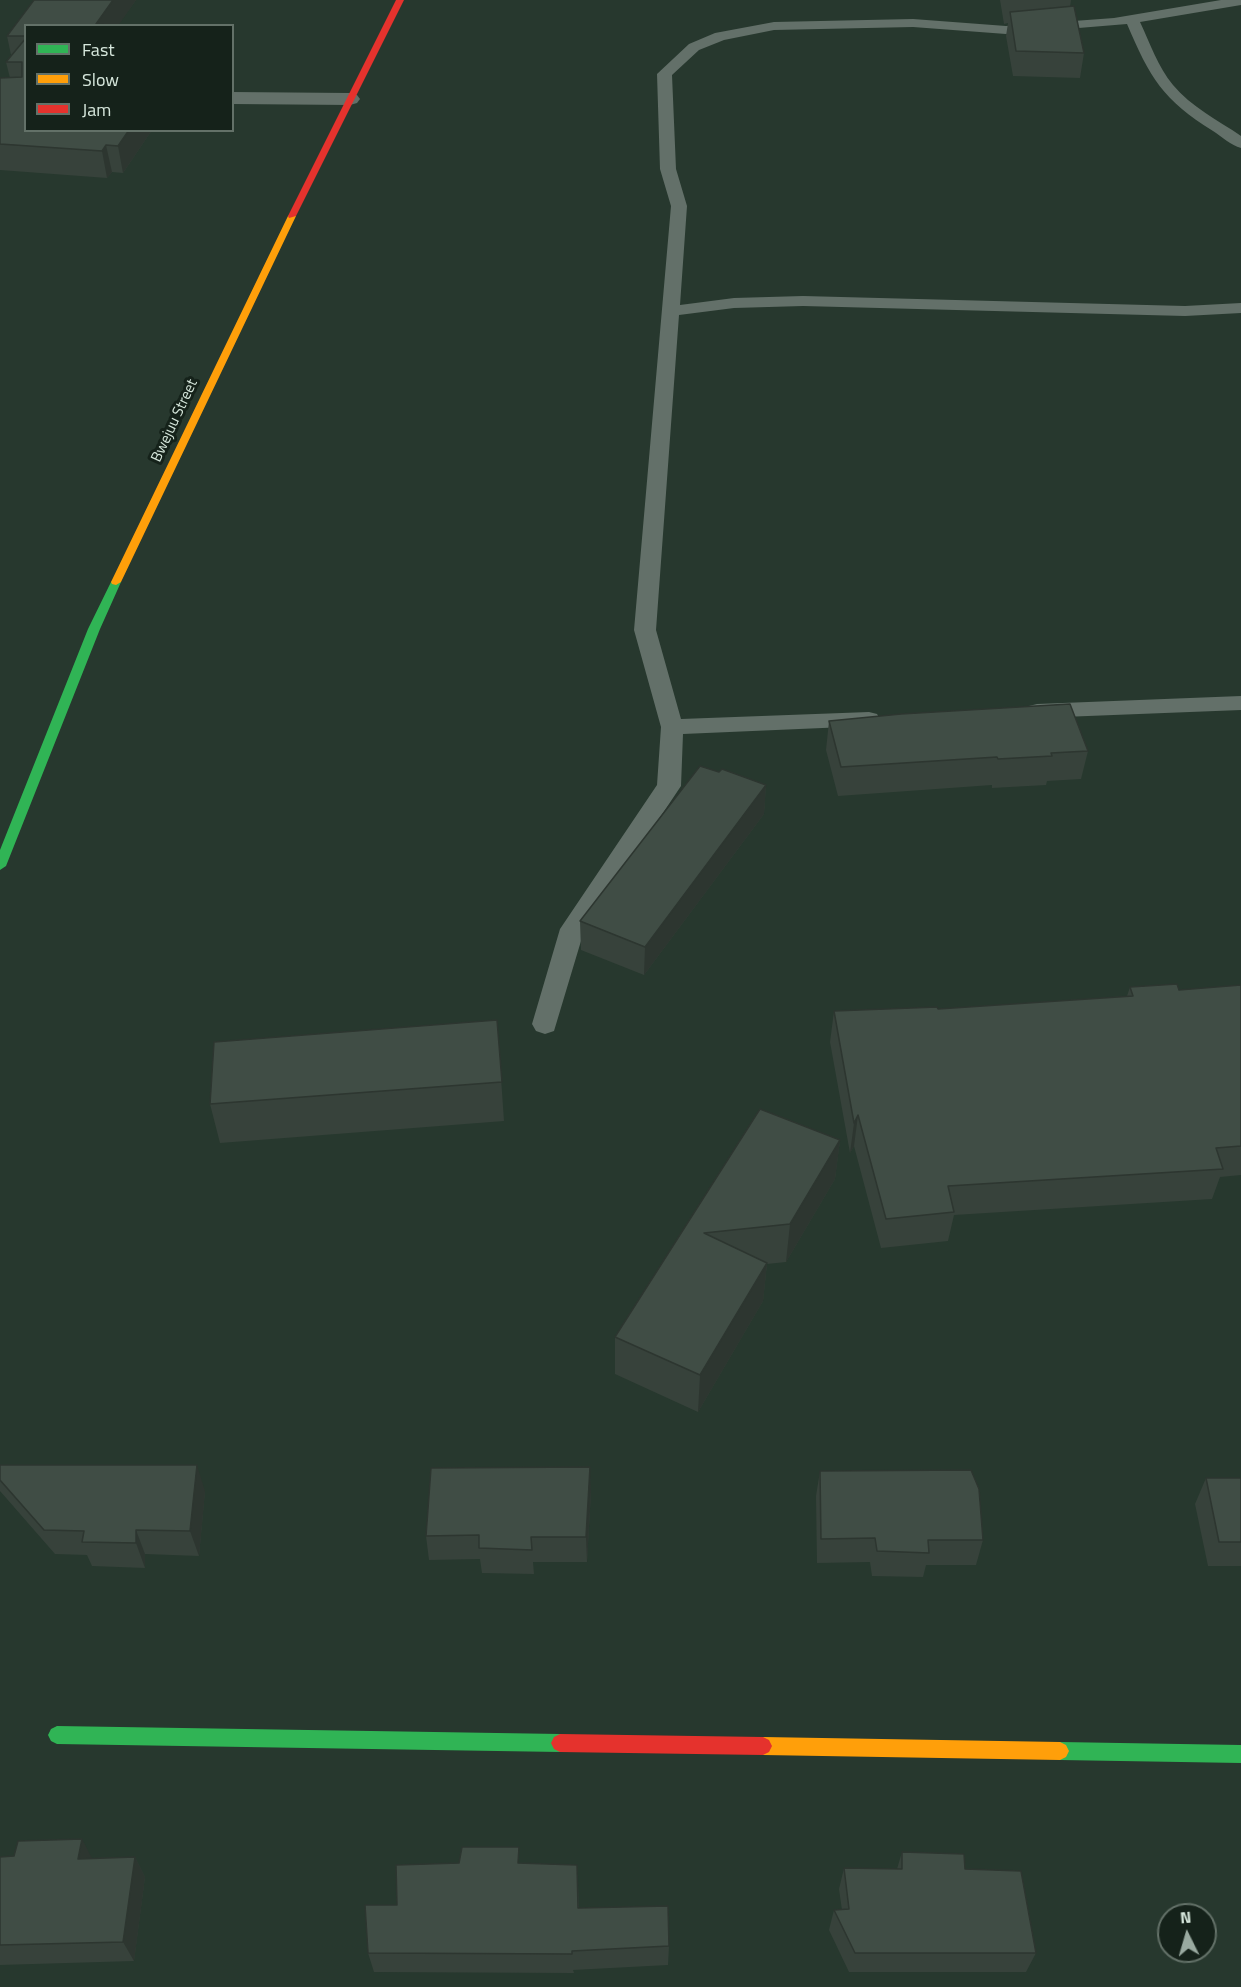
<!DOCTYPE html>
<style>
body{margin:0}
#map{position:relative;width:1241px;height:1987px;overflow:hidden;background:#27382e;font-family:"Titillium Web",sans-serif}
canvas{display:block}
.legend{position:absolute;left:24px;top:24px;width:210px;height:108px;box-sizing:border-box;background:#15221a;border:2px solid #637168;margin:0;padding:8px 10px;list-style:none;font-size:18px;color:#d7e8dd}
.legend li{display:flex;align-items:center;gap:12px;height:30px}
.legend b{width:30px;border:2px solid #637168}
.north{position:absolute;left:1157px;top:1903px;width:60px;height:60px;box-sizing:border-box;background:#15221a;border:2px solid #637168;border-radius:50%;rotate:355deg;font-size:16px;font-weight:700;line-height:24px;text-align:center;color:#d7e8dd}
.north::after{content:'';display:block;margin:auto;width:21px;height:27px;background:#99aaa0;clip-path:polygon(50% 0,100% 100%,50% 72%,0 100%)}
</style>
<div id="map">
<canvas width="1241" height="1987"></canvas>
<ul class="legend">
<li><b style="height:8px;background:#30b455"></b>Fast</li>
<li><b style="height:8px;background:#ff9f0a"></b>Slow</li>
<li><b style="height:8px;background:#e5322d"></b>Jam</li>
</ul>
<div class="north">N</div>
</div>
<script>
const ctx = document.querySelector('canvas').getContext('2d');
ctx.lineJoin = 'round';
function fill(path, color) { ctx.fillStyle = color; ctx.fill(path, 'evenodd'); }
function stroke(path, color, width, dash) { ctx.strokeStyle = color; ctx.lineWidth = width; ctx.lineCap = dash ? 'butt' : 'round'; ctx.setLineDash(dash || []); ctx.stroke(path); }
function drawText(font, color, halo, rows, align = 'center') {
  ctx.font = font + ' "Titillium Web",sans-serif'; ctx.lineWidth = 6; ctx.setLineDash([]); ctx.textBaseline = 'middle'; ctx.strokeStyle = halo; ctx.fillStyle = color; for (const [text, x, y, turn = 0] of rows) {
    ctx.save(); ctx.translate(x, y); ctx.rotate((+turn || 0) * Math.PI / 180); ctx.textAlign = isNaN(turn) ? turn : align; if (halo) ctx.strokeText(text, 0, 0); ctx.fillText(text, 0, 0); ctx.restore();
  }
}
const lane = new Path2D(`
 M 1221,0 L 1241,0 L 1241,5 L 1140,22 C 1150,43 1158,67 1173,85 C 1191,107 1218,120 1241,136 L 1241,148 C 1231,145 1222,137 1213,131 C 1163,100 1150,78 1127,24 L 1006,34 L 913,27 L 774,30 L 724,40 L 699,50 L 672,75 L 676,169 L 687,206 L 680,305 L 734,298 L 803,296 L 1185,306 L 1241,303 L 1241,313 L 1185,316 L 803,306 L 734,308 L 679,315 L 656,630 L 681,719 L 869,712 L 877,714 L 880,719 L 877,724 L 869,726 L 683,734 L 681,786 L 584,931 L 554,1031 L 545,1034 L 536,1031 L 532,1024 L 560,929 L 657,785 L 661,727 L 634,630 L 671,206 L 660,169 L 657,74 L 689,44 L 715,33 L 774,22 L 913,19 L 1006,26 L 1114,18 Z
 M 1241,696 L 1241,710 L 1037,718 L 1029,716 L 1026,711 L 1029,706 L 1037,704 Z`);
const street = new Path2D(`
 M 232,92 L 350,93 L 357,95 L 360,99 L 357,103 L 350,105 L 232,104 Z`);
const fast = new Path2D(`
 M 116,579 L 121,582 L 100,629 L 6,866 L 0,870 L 0,850 L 88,629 L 111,582 Z
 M 57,1726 L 560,1734 L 566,1737 L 569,1743 L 566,1749 L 560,1752 L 57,1744 L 51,1741 L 48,1735 L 51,1729 Z
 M 1060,1742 L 1241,1745 L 1241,1763 L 1060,1760 L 1054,1757 L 1051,1751 L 1054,1745 Z`);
const slow = new Path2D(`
 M 292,213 L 296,216 L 121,582 L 116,585 L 112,584 L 111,582 L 288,216 Z
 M 763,1737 L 1060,1742 L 1066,1745 L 1069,1751 L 1066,1757 L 1060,1760 L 763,1755 L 757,1752 L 754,1746 L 757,1740 Z`);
const jam = new Path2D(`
 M 396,0 L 404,0 L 296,216 L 289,218 L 288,216 Z
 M 560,1734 L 763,1737 L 769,1740 L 772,1746 L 769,1752 L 763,1755 L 560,1752 L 554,1749 L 551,1743 L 554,1737 Z`);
const wall = new Path2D(`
 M 34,0 L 136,0 L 118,25 L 26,26 L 26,130 L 152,130 L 123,173 L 112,172 L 107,178 L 0,170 L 0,78 L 10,78 L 6,62 L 11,55 L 7,36 Z
 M 1000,0 L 1071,0 L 1070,7 L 1084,53 L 1080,78 L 1013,76 L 1006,36 L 1008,23 L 1004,24 Z
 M 829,721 L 1088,751 L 1081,779 L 1047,781 L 1046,785 L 992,788 L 992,785 L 838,796 L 826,750 Z
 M 766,785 L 764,814 L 644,975 L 581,950 L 580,921 Z
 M 1241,985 L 1241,1175 L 1220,1177 L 1212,1199 L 954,1215 L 948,1241 L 881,1248 L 854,1146 L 850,1153 L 830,1042 L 834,1011 L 938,1009 L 1127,996 L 1130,987 L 1179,990 Z
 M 497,1020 L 504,1121 L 220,1143 L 210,1104 Z
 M 760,1109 L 840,1140 L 835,1179 L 786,1262 L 767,1264 L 763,1301 L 698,1412 L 615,1374 L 615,1337 Z
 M 0,1465 L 205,1491 L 199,1556 L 145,1554 L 145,1568 L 92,1566 L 87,1555 L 55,1554 L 0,1491 Z
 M 820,1471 L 983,1540 L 976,1565 L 926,1565 L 923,1577 L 872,1576 L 870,1562 L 817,1563 L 816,1496 Z
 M 1206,1478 L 1241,1478 L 1241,1566 L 1208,1566 L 1195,1504 Z
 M 591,1492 L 587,1562 L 533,1562 L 534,1574 L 482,1573 L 480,1559 L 429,1560 L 426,1536 Z
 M 902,1852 L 965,1869 L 1036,1953 L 1026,1972 L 849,1972 L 829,1930 L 834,1910 L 842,1910 L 839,1889 L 844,1868 L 897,1869 Z
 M 0,1857 L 92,1858 L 135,1857 L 145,1877 L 134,1961 L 0,1965 Z
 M 521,1863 L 578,1885 L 579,1908 L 669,1946 L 668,1965 L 573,1970 L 574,1973 L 374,1972 L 368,1953 Z`);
const shadedWall = new Path2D(`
 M 113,0 L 136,0 L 118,26 L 96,24 Z
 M 129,130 L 152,130 L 123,173 L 118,146 Z
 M 106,145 L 112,172 L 107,178 L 102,151 Z
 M 766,785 L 764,814 L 644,975 L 645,947 Z
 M 858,1115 L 854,1146 L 850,1153 L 854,1123 Z
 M 840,1140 L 835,1179 L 786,1262 L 790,1224 Z
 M 767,1263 L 763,1301 L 698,1412 L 700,1375 Z
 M 197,1465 L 205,1491 L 199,1556 L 190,1531 Z
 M 590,1467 L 591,1492 L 587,1562 L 586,1537 Z
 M 136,1530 L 145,1554 L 145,1568 L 136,1543 Z
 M 82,1839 L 93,1860 L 78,1859 Z
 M 135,1857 L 145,1877 L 134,1961 L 123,1942 Z`);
const building = new Path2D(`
 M 34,0 L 113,0 L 96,24 L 119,26 L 26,26 L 26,36 L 7,36 Z
 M 1074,6 L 1084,53 L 1016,51 L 1010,12 Z
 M 26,38 L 26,130 L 129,130 L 118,146 L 106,145 L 102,151 L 0,144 L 0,78 L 22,77 L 22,62 L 6,62 Z
 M 1070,704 L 1088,751 L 1051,753 L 1052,756 L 998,759 L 997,757 L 841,767 L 829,721 L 901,714 Z
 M 700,766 L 719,772 L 722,769 L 766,785 L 645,947 L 580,921 Z
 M 1177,984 L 1179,990 L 1241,985 L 1241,1146 L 1216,1148 L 1223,1169 L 948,1186 L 954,1212 L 886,1219 L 858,1115 L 854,1123 L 834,1011 L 937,1007 L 938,1009 L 1133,996 L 1130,987 Z
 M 497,1020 L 502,1082 L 210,1104 L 214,1042 Z
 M 760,1109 L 840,1140 L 790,1224 L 704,1233 L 767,1263 L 700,1375 L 615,1337 Z
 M 0,1465 L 197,1465 L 190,1531 L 136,1530 L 136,1543 L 82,1542 L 84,1531 L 44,1530 L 0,1480 Z
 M 590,1467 L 586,1537 L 531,1537 L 532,1550 L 479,1548 L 479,1535 L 426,1536 L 431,1468 Z
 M 971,1470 L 979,1489 L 983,1540 L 928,1540 L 929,1553 L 877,1551 L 875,1538 L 821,1539 L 820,1471 Z
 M 1206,1478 L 1241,1478 L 1241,1542 L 1219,1542 Z
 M 82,1839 L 78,1859 L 135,1857 L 123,1942 L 0,1945 L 0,1857 L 14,1856 L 18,1841 Z
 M 462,1847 L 519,1847 L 518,1863 L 577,1865 L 578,1908 L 668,1906 L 669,1946 L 572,1951 L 572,1954 L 368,1953 L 365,1905 L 397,1905 L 396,1865 L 459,1863 Z
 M 902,1852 L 964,1854 L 965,1869 L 1021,1871 L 1036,1953 L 855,1953 L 834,1910 L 849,1909 L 844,1868 L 902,1869 Z`);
const farStreetnames = [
 ["Bwejuu Street",175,421,-65]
];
fill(lane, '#637069');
fill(street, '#637069');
fill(fast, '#30b455');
fill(slow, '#ff9f0a');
fill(jam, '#e5322d');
fill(wall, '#37423b');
fill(shadedWall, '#2d3630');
fill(building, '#404d45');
stroke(building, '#2d3630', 1.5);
drawText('15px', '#d7e8dd', '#15221a', farStreetnames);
</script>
